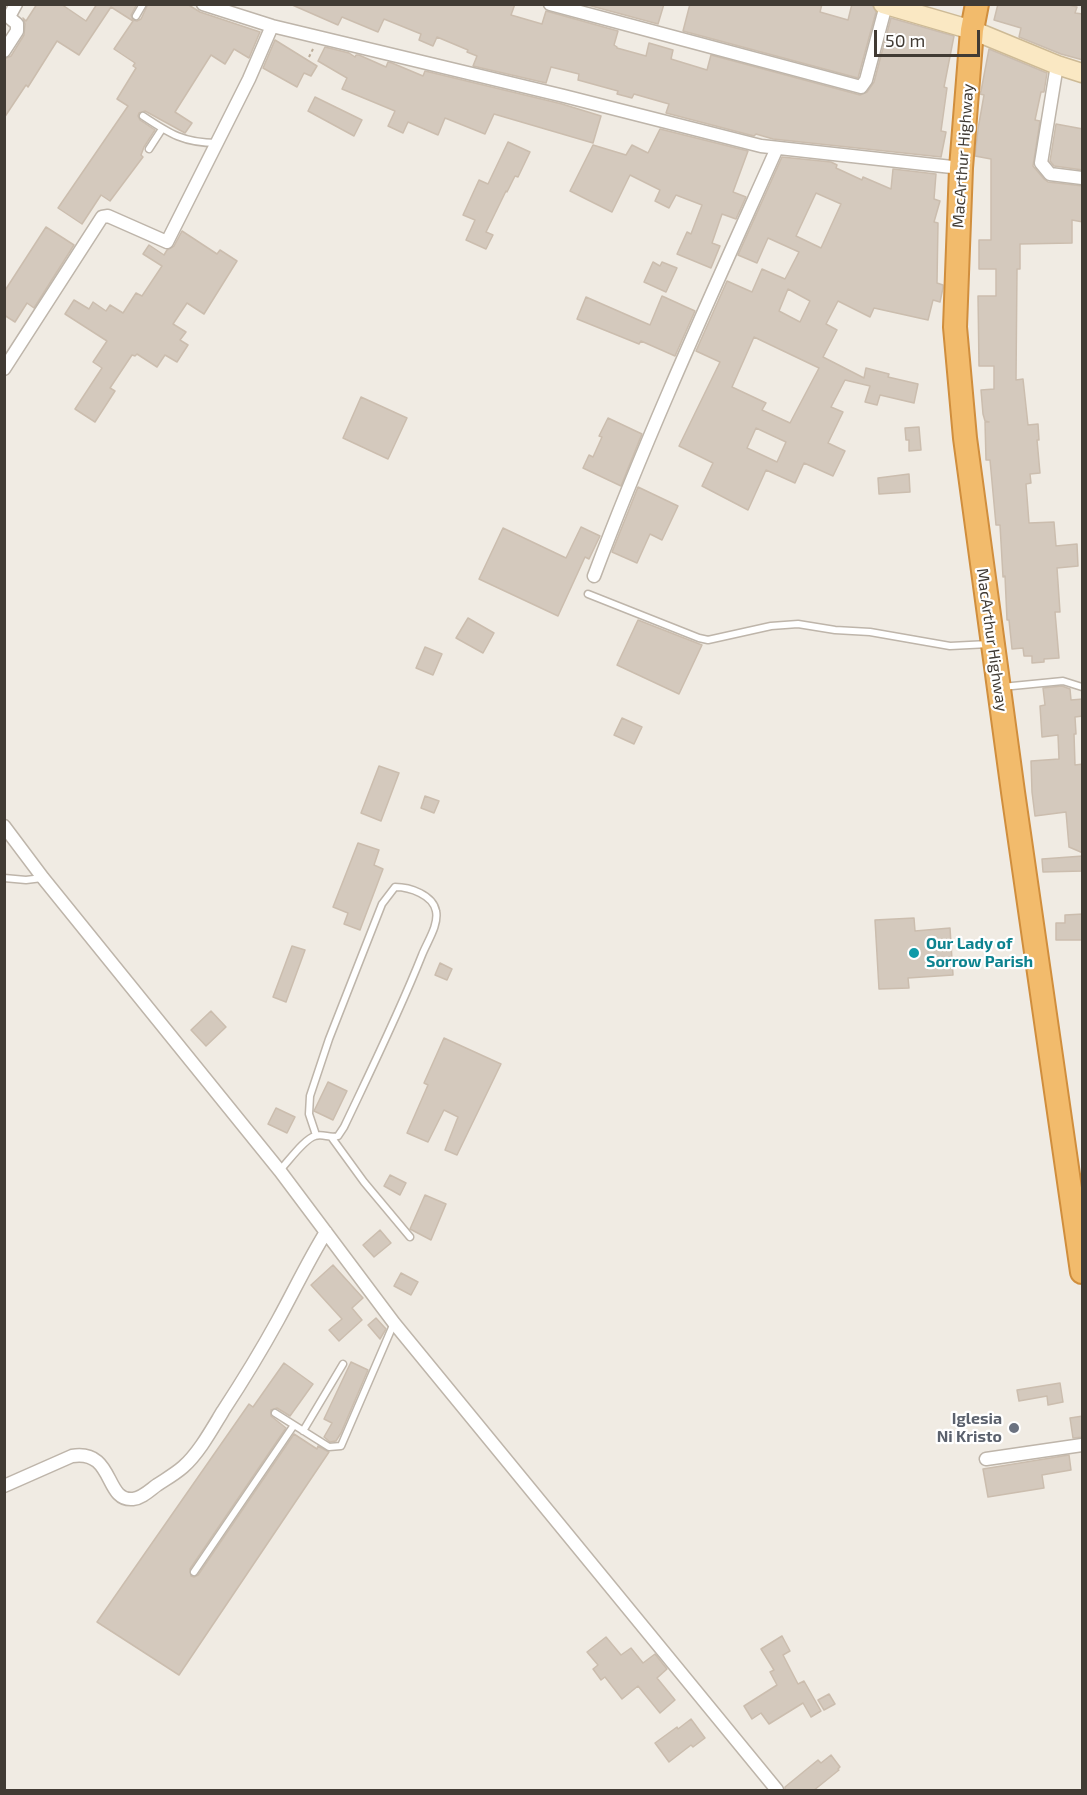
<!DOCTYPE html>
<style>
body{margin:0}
#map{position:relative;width:1087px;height:1795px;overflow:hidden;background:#f0ebe3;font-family:"Exo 2",sans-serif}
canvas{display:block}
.frame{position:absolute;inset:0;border:6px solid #413b34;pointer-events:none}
.scale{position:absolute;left:874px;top:30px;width:106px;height:27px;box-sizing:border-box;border:3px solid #413b34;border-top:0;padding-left:8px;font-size:18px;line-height:21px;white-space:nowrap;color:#413b34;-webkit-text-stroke:4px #fff;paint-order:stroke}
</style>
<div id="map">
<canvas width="1087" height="1795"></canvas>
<div class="frame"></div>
<div class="scale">50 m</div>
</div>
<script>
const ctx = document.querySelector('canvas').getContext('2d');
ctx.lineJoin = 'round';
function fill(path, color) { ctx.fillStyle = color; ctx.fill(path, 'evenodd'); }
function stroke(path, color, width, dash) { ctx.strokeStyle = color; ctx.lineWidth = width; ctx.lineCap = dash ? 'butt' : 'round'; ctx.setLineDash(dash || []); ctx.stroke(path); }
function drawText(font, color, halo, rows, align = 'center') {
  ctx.font = font + ' "Exo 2",sans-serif'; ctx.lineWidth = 4.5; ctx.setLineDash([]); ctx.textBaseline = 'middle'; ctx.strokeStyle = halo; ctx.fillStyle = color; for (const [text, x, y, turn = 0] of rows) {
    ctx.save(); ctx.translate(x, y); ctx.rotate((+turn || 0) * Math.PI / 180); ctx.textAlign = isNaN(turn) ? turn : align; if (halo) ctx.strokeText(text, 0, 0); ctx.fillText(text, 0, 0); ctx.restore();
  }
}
const building = new Path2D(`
 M 37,4 L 61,4 L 86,21 L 97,4 L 137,4 L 131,15 L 133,20 L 137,21 L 141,19 L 148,4 L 187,4 L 200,12 L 260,32 L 249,58 L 234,49 L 225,64 L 211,55 L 175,112 L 192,123 L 185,133 L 145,111 L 139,113 L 138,116 L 140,120 L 155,130 L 144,147 L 141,155 L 143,157 L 110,201 L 101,195 L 82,224 L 58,208 L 128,106 L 117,99 L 136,68 L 133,66 L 135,63 L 114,49 L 133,21 L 111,7 L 79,55 L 57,41 L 28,87 L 26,85 L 4,118 L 4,59 L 11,56 L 24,35 L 25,24 L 23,18 L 26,21 Z
 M 290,4 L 515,4 L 511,15 L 542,24 L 546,11 L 618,31 L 614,45 L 617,47 L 617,48 L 646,56 L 649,43 L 673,50 L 671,59 L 707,70 L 711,55 L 860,95 L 867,92 L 874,82 L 891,18 L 954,36 L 944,87 L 947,88 L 941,131 L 946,132 L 941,157 L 773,139 L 756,134 L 754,136 L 666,113 L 669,104 L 634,94 L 632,98 L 617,94 L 618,91 L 578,80 L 579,74 L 551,67 L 546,83 L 473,66 L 477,56 L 467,52 L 468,50 L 437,37 L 433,46 L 419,40 L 421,34 L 384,19 L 378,32 L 342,17 L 338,25 Z
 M 584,4 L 664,4 L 658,24 Z
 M 690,4 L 822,4 L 820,12 L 848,20 L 852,4 L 872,4 L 876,12 L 858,78 L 683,31 Z
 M 998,4 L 1065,4 L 1077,7 L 1075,13 L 1083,14 L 1083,60 L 1061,54 L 1019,37 L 1021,28 L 994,20 Z
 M 275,40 L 317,66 L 311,76 L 304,73 L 297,87 L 263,68 Z
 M 325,47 L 349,53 L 355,57 L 356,55 L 359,55 L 386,67 L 388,62 L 392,63 L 423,76 L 425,71 L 562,104 L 601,116 L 593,143 L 494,114 L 485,134 L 445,118 L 438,135 L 408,122 L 403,133 L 388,126 L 395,111 L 342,89 L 347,78 L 318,61 Z
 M 989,49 L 1047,73 L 1044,92 L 1041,92 L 1035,120 L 1040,121 L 1033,166 L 1044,179 L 1048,182 L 1083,186 L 1083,222 L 1072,220 L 1072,243 L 1020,244 L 1020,269 L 1017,269 L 1016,380 L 1023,379 L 1028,425 L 1038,424 L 1039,440 L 1037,440 L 1040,473 L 1030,474 L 1031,483 L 1026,484 L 1029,523 L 1054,522 L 1056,546 L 1077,544 L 1078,566 L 1057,568 L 1060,612 L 1055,612 L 1059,658 L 1044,659 L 1044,662 L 1032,663 L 1032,656 L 1024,656 L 1023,648 L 1012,649 L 1009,620 L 1007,620 L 1005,576 L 1003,577 L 1000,525 L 996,525 L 990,460 L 986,460 L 985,422 L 989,422 L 985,421 L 983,414 L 981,390 L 994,389 L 994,366 L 979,366 L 978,296 L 996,296 L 996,269 L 979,269 L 979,240 L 991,240 L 991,159 L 975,156 L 978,129 L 984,95 L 980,94 L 981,91 Z
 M 315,97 L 362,120 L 354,136 L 308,111 Z
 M 1056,124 L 1083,129 L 1083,170 L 1054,166 L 1050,161 Z
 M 660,129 L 748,151 L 733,192 L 746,197 L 736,219 L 722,214 L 712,243 L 720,246 L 711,268 L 677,254 L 687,232 L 691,234 L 702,205 L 676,195 L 669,208 L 655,201 L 660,190 L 630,175 L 612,212 L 570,191 L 593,145 L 626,155 L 632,145 L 648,153 Z
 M 508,142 L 530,152 L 518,177 L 515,176 L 507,192 L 506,191 L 486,232 L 493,235 L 486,249 L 466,240 L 475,220 L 463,215 L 479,180 L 488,184 Z
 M 782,157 L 831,162 L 837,165 L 836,168 L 862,180 L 863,177 L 891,189 L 893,169 L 936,174 L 934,199 L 940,201 L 934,222 L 938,223 L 937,283 L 943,285 L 943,288 L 940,302 L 933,300 L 928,320 L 874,308 L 870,317 L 838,301 L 826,324 L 837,330 L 823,357 L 864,378 L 866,368 L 889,374 L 888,377 L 918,384 L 914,403 L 880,395 L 877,405 L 865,402 L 870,386 L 845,380 L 831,407 L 843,412 L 828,443 L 845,451 L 833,476 L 804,463 L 795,483 L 766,470 L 748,510 L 702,486 L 713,463 L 679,446 L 720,362 L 696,351 L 727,281 L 752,292 L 762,269 L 785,279 L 799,252 L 768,238 L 757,263 L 738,255 ZM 816,193 L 841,204 L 821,248 L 796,236 ZM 788,289 L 810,301 L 800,322 L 779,311 ZM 754,337 L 819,368 L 790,423 L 762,410 L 766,403 L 732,387 ZM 756,428 L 786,442 L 777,462 L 747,448 Z
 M 46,227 L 74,245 L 34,308 L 27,303 L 15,322 L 4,315 L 4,292 Z
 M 182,231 L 217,254 L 220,250 L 237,261 L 204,314 L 187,303 L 173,324 L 186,332 L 180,340 L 188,345 L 177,362 L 165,355 L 157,367 L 137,354 L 135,356 L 132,355 L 110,388 L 115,391 L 95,422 L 75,409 L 102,368 L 93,362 L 107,341 L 65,314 L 74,300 L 89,309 L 93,302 L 106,311 L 110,305 L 123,313 L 136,293 L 142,296 L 162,266 L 143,254 L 149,245 L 164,255 L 167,250 L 174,246 Z
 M 653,262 L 660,266 L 662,262 L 677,268 L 666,292 L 644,282 Z
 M 662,296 L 695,311 L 675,356 L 641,341 L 639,344 L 577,319 L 586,297 L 650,325 Z
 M 361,397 L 407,418 L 388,459 L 343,438 Z
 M 608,418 L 642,434 L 621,486 L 583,468 L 589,455 L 593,457 L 602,437 L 599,436 Z
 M 919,427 L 921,450 L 909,451 L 909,440 L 906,440 L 905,428 Z
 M 909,474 L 910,492 L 879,494 L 878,478 Z
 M 638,487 L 678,506 L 662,540 L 650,534 L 637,563 L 612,552 Z
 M 581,527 L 600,536 L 589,559 L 585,557 L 558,616 L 479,579 L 503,528 L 566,558 Z
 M 468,618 L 494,633 L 483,653 L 456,638 Z
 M 638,620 L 702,645 L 679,694 L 617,665 Z
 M 425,647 L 442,654 L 433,675 L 416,668 Z
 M 1062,686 L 1070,689 L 1071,700 L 1083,699 L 1083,716 L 1075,717 L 1076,734 L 1074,734 L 1075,765 L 1083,764 L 1083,853 L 1069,847 L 1066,812 L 1035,816 L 1032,792 L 1031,761 L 1059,759 L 1058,735 L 1042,737 L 1040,706 L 1045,705 L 1043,688 Z
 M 622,718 L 642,727 L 634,744 L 614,735 Z
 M 379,766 L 399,773 L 381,821 L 361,813 Z
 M 425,796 L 439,801 L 434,813 L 421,808 Z
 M 358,843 L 379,850 L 374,865 L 383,869 L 360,930 L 344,924 L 348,913 L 333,907 Z
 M 1083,856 L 1083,871 L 1043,872 L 1042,859 Z
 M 1083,914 L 1083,940 L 1056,940 L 1056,923 L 1065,923 L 1065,915 Z
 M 914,918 L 915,931 L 950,928 L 953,975 L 908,978 L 909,988 L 879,989 L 875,920 Z
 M 292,946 L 305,950 L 286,1002 L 273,997 Z
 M 440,963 L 452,969 L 447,980 L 435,975 Z
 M 211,1011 L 226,1027 L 206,1046 L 191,1030 Z
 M 444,1038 L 501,1064 L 457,1155 L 445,1150 L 458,1117 L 444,1110 L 428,1142 L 407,1133 L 428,1085 L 424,1083 Z
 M 328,1082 L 347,1091 L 333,1120 L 314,1111 Z
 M 276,1108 L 295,1117 L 287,1133 L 268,1124 Z
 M 390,1175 L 406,1183 L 400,1195 L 384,1186 Z
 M 425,1195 L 446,1204 L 431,1240 L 410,1229 Z
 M 380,1230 L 391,1243 L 374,1257 L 363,1245 Z
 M 333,1265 L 363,1298 L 352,1308 L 362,1320 L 339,1341 L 329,1330 L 342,1319 L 311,1285 Z
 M 401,1273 L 418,1282 L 411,1295 L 394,1286 Z
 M 376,1318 L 386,1329 L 380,1339 L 368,1325 Z
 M 351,1362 L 368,1370 L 341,1433 L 336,1441 L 330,1442 L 324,1437 L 332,1423 L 324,1419 Z
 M 284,1363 L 313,1384 L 290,1416 L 277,1408 L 271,1410 L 271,1416 L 286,1428 L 190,1569 L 191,1576 L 194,1577 L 198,1575 L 294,1434 L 317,1449 L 318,1446 L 329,1452 L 179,1675 L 97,1622 L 249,1404 L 253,1407 Z
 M 1060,1383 L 1063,1402 L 1048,1405 L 1047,1396 L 1019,1401 L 1017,1390 Z
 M 1083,1416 L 1083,1437 L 1073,1438 L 1070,1418 Z
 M 1069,1455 L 1071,1470 L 1042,1475 L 1044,1488 L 988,1497 L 983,1469 Z
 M 782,1636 L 790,1651 L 783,1655 L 798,1684 L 804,1681 L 821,1711 L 811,1717 L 803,1703 L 769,1724 L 761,1713 L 752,1719 L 744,1706 L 777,1685 L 770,1672 L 774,1670 L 761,1649 Z
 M 606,1637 L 621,1655 L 631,1648 L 643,1663 L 655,1654 L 667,1669 L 657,1678 L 675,1700 L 660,1713 L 638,1686 L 622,1699 L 605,1677 L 601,1680 L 593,1669 L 598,1665 L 587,1652 Z
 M 829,1694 L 835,1704 L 824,1710 L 818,1700 Z
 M 691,1719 L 705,1738 L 693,1747 L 691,1745 L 669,1762 L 655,1743 L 677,1727 L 678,1729 Z
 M 831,1755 L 840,1767 L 838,1769 L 839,1770 L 813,1791 L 785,1791 L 785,1787 L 818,1760 L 821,1763 Z`);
const path = new Path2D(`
 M 309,57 L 313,49`);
const lane = new Path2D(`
 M 136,16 L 143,4
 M 143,116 C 170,134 184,143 217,143
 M 149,149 L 162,129
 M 588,594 L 699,638 L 708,640 L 771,626 L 798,624 L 835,630 L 870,632 L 950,646 L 989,644
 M 1002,687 L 1063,681 L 1082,687
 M 4,878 L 26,880 L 42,878
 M 332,1138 L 364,1182 L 410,1237
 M 280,1170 C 288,1162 304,1139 315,1136 C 323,1133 330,1139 338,1136 L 344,1127 C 371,1070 399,1013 422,955 C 427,942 439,925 436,911 C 433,895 410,887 395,887 L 382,904 L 329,1039 L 310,1096 L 309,1114 L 316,1135
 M 275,1413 L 329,1447 L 341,1446 L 394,1323
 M 303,1431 L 343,1364
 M 194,1572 L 294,1425`);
const street = new Path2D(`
 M 203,4 L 272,26 L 564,96 L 761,146 L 961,168
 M 550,4 L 861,87 L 866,80 L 886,5
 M 4,51 L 17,31 L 17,24 L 11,19 L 10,15 L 16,4
 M 1057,65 L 1041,163 L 1050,174 L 1082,178
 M 4,369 L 102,217 L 108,216 L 167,242 L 249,79 L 272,26
 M 594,576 C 649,430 714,289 777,148
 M 4,826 L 43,878 L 280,1171 L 394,1323 L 777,1790
 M 986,1459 L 1082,1445
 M 4,1486 L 72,1456 C 115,1449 104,1502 133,1499 C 142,1498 150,1490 157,1485 C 166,1479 175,1474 183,1467 C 199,1453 212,1429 223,1411 C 242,1382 261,1351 278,1320 C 294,1291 308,1261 326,1232`);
const secondary = new Path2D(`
 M 883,4 L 972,30 L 1057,65 L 1082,73`);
const highway = new Path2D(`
 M 977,4 L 972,30 L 961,168 L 955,327 L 965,438 L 1013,792 L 1082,1272`);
const markers = [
 [914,953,6,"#0f9aa8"],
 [1014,1428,6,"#6b7280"]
];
const streetNames = [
 ["MacArthur Highway",963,156,-86],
 ["MacArthur Highway",992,640,82]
];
const cultureNames = [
 ["Our Lady of",926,944],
 ["Sorrow Parish",926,962]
];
const worshipNames = [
 ["Iglesia",1002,1419],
 ["Ni Kristo",1002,1437]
];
fill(building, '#d4c9bd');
stroke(building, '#cbbdae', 1.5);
stroke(lane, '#beb5aa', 9);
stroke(street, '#beb5aa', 15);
stroke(secondary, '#cdba96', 21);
stroke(highway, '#d08e3d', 26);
stroke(path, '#bbac99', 2, [3, 3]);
stroke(lane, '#fff', 6);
stroke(street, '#fff', 12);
stroke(secondary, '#fae8c3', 18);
stroke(highway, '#f2bb6c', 22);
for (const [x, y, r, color] of markers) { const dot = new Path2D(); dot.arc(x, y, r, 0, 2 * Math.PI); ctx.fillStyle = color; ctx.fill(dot); stroke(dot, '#fff', 2); }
drawText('16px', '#413b34', '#fff', streetNames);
drawText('bold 16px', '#0d838f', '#fff', cultureNames, 'left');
drawText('bold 16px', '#5b616d', '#fff', worshipNames, 'right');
</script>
